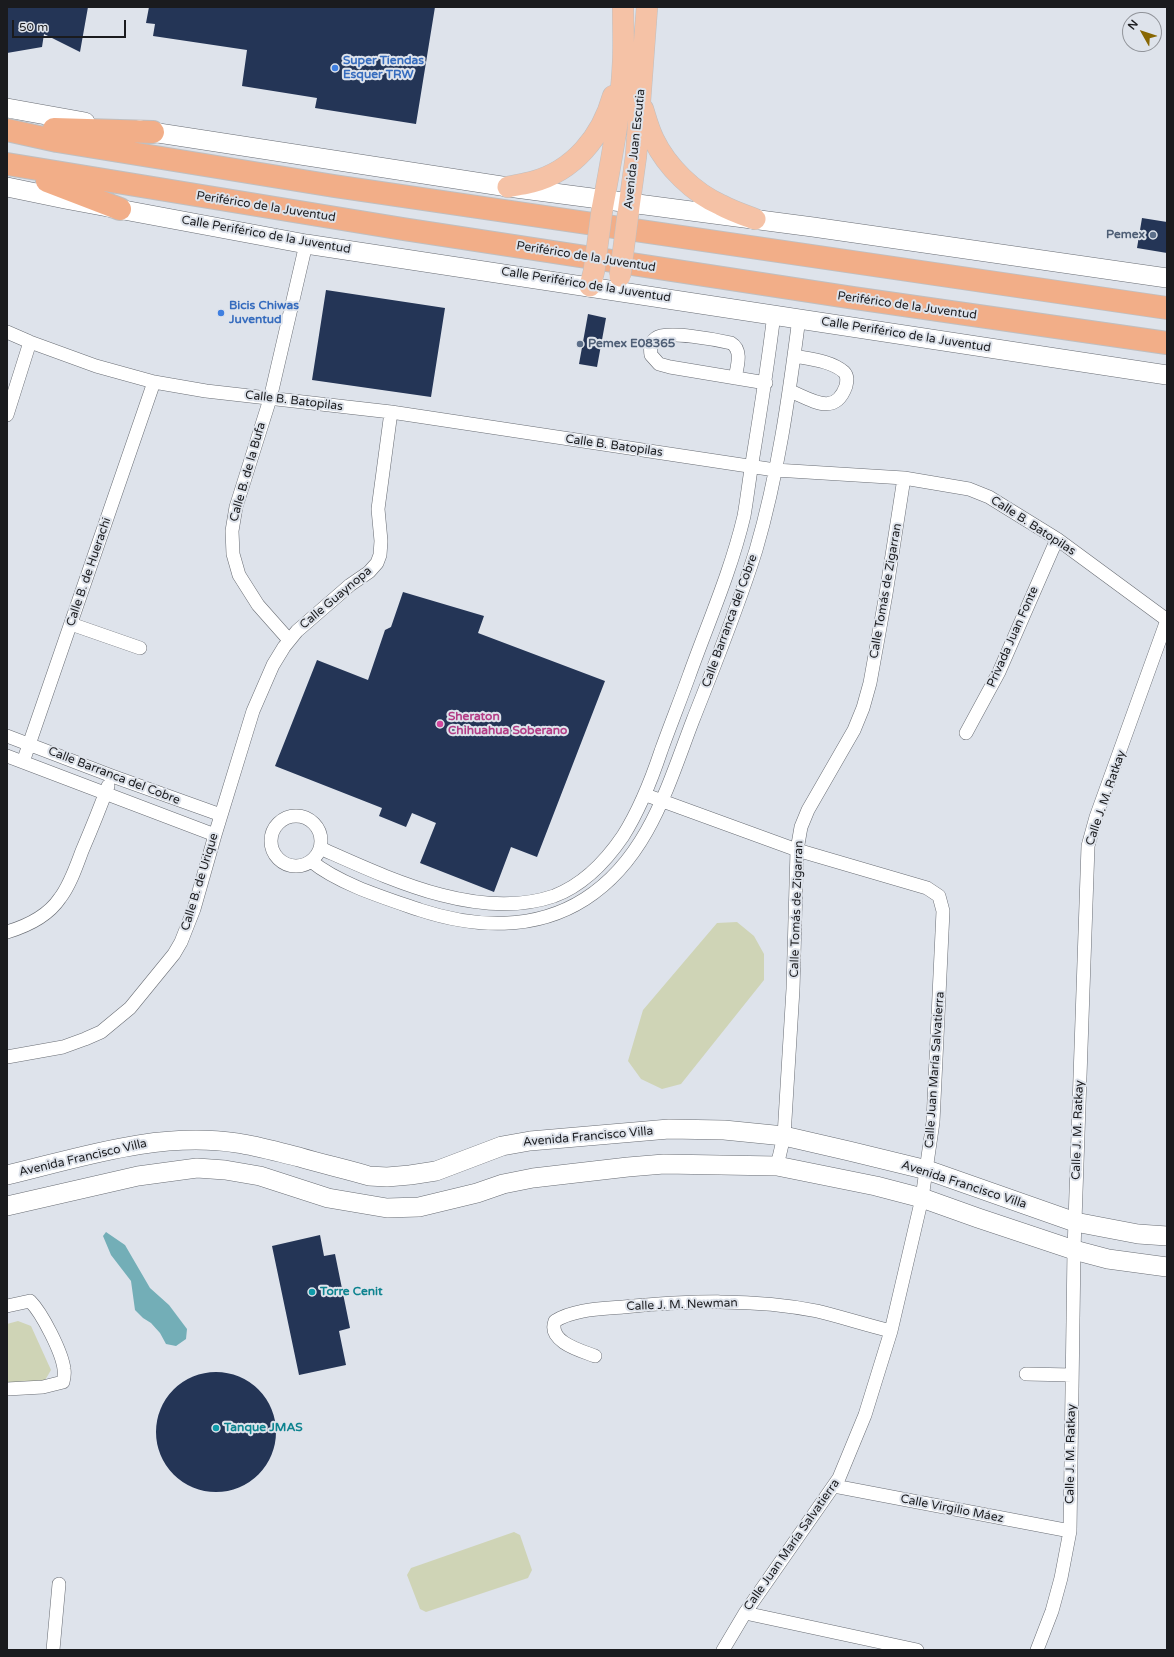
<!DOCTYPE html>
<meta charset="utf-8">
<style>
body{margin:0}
#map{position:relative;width:1174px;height:1657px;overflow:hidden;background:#dee3eb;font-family:"Varela Round",sans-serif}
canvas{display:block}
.frame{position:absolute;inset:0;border:8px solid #1a1b1e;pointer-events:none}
.north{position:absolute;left:1122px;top:12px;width:40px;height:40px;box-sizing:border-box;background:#dee3eb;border:1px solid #909399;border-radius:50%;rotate:309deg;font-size:11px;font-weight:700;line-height:16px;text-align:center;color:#1a1b1e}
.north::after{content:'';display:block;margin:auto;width:14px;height:18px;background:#886703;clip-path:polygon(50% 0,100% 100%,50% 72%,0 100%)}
.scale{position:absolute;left:12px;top:20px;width:114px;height:18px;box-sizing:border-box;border:2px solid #1a1b1e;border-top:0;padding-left:5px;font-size:12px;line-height:14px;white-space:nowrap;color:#1a1b1e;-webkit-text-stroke:3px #dee3eb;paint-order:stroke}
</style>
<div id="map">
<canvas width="1174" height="1657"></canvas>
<div class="frame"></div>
<div class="north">N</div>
<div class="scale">50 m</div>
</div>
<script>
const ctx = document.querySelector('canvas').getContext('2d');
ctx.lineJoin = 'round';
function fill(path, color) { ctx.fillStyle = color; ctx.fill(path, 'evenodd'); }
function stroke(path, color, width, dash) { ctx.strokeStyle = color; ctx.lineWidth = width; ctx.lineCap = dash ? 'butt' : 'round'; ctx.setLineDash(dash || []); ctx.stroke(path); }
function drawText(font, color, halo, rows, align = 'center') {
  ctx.font = font + ' "Varela Round",sans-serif'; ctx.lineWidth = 4; ctx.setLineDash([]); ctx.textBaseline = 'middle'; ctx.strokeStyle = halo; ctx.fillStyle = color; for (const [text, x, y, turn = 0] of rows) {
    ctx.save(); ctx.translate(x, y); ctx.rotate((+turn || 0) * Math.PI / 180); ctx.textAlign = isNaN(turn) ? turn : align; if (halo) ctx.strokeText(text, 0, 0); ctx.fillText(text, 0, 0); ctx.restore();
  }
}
const green = new Path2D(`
 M 737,922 L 754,936 L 764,954 L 764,980 L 681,1084 L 662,1089 L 641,1079 L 628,1061 L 643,1010 L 717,923 Z
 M 18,1321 L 31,1326 L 51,1370 L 44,1382 L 7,1383 L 7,1324 Z
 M 514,1532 L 520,1535 L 532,1570 L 528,1578 L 426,1612 L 420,1609 L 407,1575 L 411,1568 Z`);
const water = new Path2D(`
 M 106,1232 L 125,1245 L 150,1288 L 169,1305 L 187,1329 L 186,1339 L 176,1346 L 166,1344 L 160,1333 L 151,1323 L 143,1318 L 135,1310 L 131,1281 L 111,1255 L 103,1236 Z`);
const building = new Path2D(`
 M 7,7 L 88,7 L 80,52 L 44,34 L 42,47 L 7,53 Z
 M 149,7 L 435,7 L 416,124 L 315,108 L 317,98 L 242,86 L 247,50 L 153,36 L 155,24 L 146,23 Z
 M 1142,218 L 1167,222 L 1167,253 L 1137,248 Z
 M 326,290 L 445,308 L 431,397 L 312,380 Z
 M 588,314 L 606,318 L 597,367 L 579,364 Z
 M 403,592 L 484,616 L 478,633 L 605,681 L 537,857 L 511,847 L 494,892 L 420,863 L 436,823 L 412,813 L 406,827 L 379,816 L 382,808 L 275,766 L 317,660 L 368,680 L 385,630 L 391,627 Z
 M 320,1235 L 324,1256 L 335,1254 L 350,1328 L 339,1331 L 346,1365 L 299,1375 L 272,1246 Z
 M156 1432a60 60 0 1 1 120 0a60 60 0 1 1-120 0Z`);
const minor = new Path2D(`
 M 7,332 L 30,342 L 96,366 L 154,382 L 206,391 L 391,412 L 775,470 L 904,478 L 969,489 L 989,497 L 1057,539 L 1167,620
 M 735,378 C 737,367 743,350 731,343 C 718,340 666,330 656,338 C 650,342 650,349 651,355 L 659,364 L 670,367 L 766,383
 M 790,391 C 812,400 835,417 846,386 C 847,381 848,376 844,372 C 832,361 810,359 794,356
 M 7,415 L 30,342
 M 71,624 L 140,648
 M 289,640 L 258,605 L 239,575 L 233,554 L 232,531 L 236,507 L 270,399 L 306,244
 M 966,733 L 999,672 L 1057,539
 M 7,736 L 112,776 L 221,815
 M 7,756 L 215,835
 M 23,762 L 154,382
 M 646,795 L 797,850 L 927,888 L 939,896 L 943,911 L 933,1122 L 922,1198 L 891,1331 L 865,1415 L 839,1478 L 745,1613 L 723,1650
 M271 841a25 25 0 1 1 50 0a25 25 0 1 1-50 0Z
 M 320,848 C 388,878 478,922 554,896 C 583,885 606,861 623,836 C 640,809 651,781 661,751 C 670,726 680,701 689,676 C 708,623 731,571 744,516 C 747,499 749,481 752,463 C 760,414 768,364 774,314
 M 311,861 C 339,884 385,898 420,910 C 475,928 535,931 585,899 C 648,859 668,785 693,720 C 715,664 738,608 756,550 C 778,475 789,396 799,318
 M 7,932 C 27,926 48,916 60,898 C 70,885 76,867 82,851 C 91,830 100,808 108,786
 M 7,1057 L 63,1047 L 85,1039 L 101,1032 L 130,1008 L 174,954 L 181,942 L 194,909 L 215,835 L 253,711 L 273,665 L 284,647 L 297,631 L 350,585 L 369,572 L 377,563 L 380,555 L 381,541 L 378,509 L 391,412
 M 777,1166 L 784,1136 L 793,989 L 797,850 L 801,827 L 808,810 L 854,730 L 863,708 L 870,683 L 886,594 L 904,478
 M 7,1306 L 30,1301 C 42,1313 62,1352 64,1369 C 65,1374 64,1378 63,1382 L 43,1387 L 7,1389
 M 595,1356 C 582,1351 547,1342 555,1321 C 575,1309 601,1309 623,1307 C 687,1301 754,1298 817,1311 C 842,1317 866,1325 891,1331
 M 1026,1374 L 1072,1375
 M 834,1486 L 1070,1531
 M 745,1613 L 917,1650
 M 53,1650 L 59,1584
 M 1037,1650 L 1052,1611 L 1061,1578 L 1070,1531 L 1074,1250 L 1088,846 L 1096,817 L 1167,620`);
const secondary = new Path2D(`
 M 7,108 L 85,122
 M 139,130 L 508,187 L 813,227 L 1167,278
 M 7,187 L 65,199 L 306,244 L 1167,375
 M 7,1175 C 82,1157 159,1131 237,1143 C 258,1146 278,1152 299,1157 C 322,1164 346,1169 369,1176 L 387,1177 L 410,1175 L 436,1171 L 502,1146 L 530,1141 L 669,1129 L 724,1130 L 784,1136 L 849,1151 L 927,1170 L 1075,1222 L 1138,1234 L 1167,1236
 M 7,1206 L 138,1176 L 197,1168 L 225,1170 L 260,1176 L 328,1198 L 387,1208 L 419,1207 L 477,1193 L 503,1184 L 533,1178 L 628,1167 L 664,1164 L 777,1166 L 876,1186 L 922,1198 L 978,1218 L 1074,1250 L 1108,1259 L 1167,1267`);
const primary = new Path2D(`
 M 643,109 C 646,119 649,130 654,140 C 667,167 694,193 721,205 C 732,211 744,215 755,219
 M 508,187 C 516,185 524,184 532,182 C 574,171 602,136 613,96
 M 602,210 C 611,161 621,112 623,62 C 624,44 623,25 623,7
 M 628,214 L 636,156 L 647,7
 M 590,286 L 594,271`);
const trunk = new Path2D(`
 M 54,129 L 153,132
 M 7,130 L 57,141 L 334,186 L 1167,308
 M 7,164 L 403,229 L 854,298 L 1167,343
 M 47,181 L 120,209`);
const primaryBridge = new Path2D(`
 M 594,271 L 602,210
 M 620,276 L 628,214`);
const markers = [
 [335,68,4,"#3f7fe0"],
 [1153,235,4,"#5c6f8a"],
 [221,313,4,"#3f7fe0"],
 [580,344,4,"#5c6f8a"],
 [440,724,4,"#d1479c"],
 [312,1292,4,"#0f9aa8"],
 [216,1428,4,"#0f9aa8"]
];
const shopNames = [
 ["Super Tiendas",343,61],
 ["Esquer TRW",343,75],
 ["Bicis Chiwas",229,306],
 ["Juventud",229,320]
];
const streetNames = [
 ["Avenida Juan Escutia",635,149,-84],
 ["Periférico de la Juventud",266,207,9],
 ["Calle Periférico de la Juventud",266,235,10],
 ["Periférico de la Juventud",586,257,9],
 ["Calle Periférico de la Juventud",586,285,9],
 ["Periférico de la Juventud",907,306,8],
 ["Calle Periférico de la Juventud",906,335,9],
 ["Calle B. Batopilas",294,401,7],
 ["Calle B. Batopilas",614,446,8],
 ["Calle B. de la Bufa",248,472,-74],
 ["Calle B. Batopilas",1033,526,33],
 ["Calle B. de Huerachi",89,572,-71],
 ["Calle Tomás de Zigarran",886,591,-80],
 ["Calle Guaynopa",336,598,-40],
 ["Calle Barranca del Cobre",730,621,-70],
 ["Privada Juan Fonte",1013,637,-66],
 ["Calle Barranca del Cobre",114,776,21],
 ["Calle J. M. Ratkay",1106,798,-71],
 ["Calle B. de Urique",200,882,-73],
 ["Calle Tomás de Zigarran",797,909,-88],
 ["Calle Juan María Salvatierra",935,1070,-86],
 ["Calle J. M. Ratkay",1078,1130,-88],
 ["Avenida Francisco Villa",588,1137,-5],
 ["Avenida Francisco Villa",83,1158,-13],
 ["Avenida Francisco Villa",964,1185,18],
 ["Calle J. M. Newman",682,1305,-2],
 ["Calle J. M. Ratkay",1071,1454,-89],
 ["Calle Virgilio Máez",952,1509,11],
 ["Calle Juan María Salvatierra",792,1545,-55]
];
const serviceNames = [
 ["Pemex",1145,235],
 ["Pemex E08365",588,344,"left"]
];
const hotelNames = [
 ["Sheraton",448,717],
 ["Chihuahua Soberano",448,731]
];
const cultureNames = [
 ["Torre Cenit",320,1292],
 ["Tanque JMAS",224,1428]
];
fill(green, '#cfd4b6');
fill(water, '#73aeb7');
fill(building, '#243556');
stroke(minor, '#696d74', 14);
stroke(secondary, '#696d74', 20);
stroke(primary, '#bfbfc0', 22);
stroke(trunk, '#bfbfc0', 24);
stroke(minor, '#fff', 13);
stroke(secondary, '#fff', 19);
stroke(primary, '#f5c2a6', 21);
stroke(trunk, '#f2ae88', 22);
stroke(primaryBridge, '#bfbfc0', 22, []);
stroke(primaryBridge, '#f5c2a6', 21);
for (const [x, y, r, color] of markers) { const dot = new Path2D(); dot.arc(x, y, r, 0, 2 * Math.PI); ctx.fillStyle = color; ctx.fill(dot); stroke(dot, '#dee3eb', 1.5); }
drawText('bold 12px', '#366cbe', '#dee3eb', shopNames, 'left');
drawText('12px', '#1a1b1e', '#dee3eb', streetNames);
drawText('bold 12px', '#4e5e75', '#dee3eb', serviceNames, 'right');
drawText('bold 12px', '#b23c85', '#dee3eb', hotelNames, 'left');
drawText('bold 12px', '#0d838f', '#dee3eb', cultureNames, 'left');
</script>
